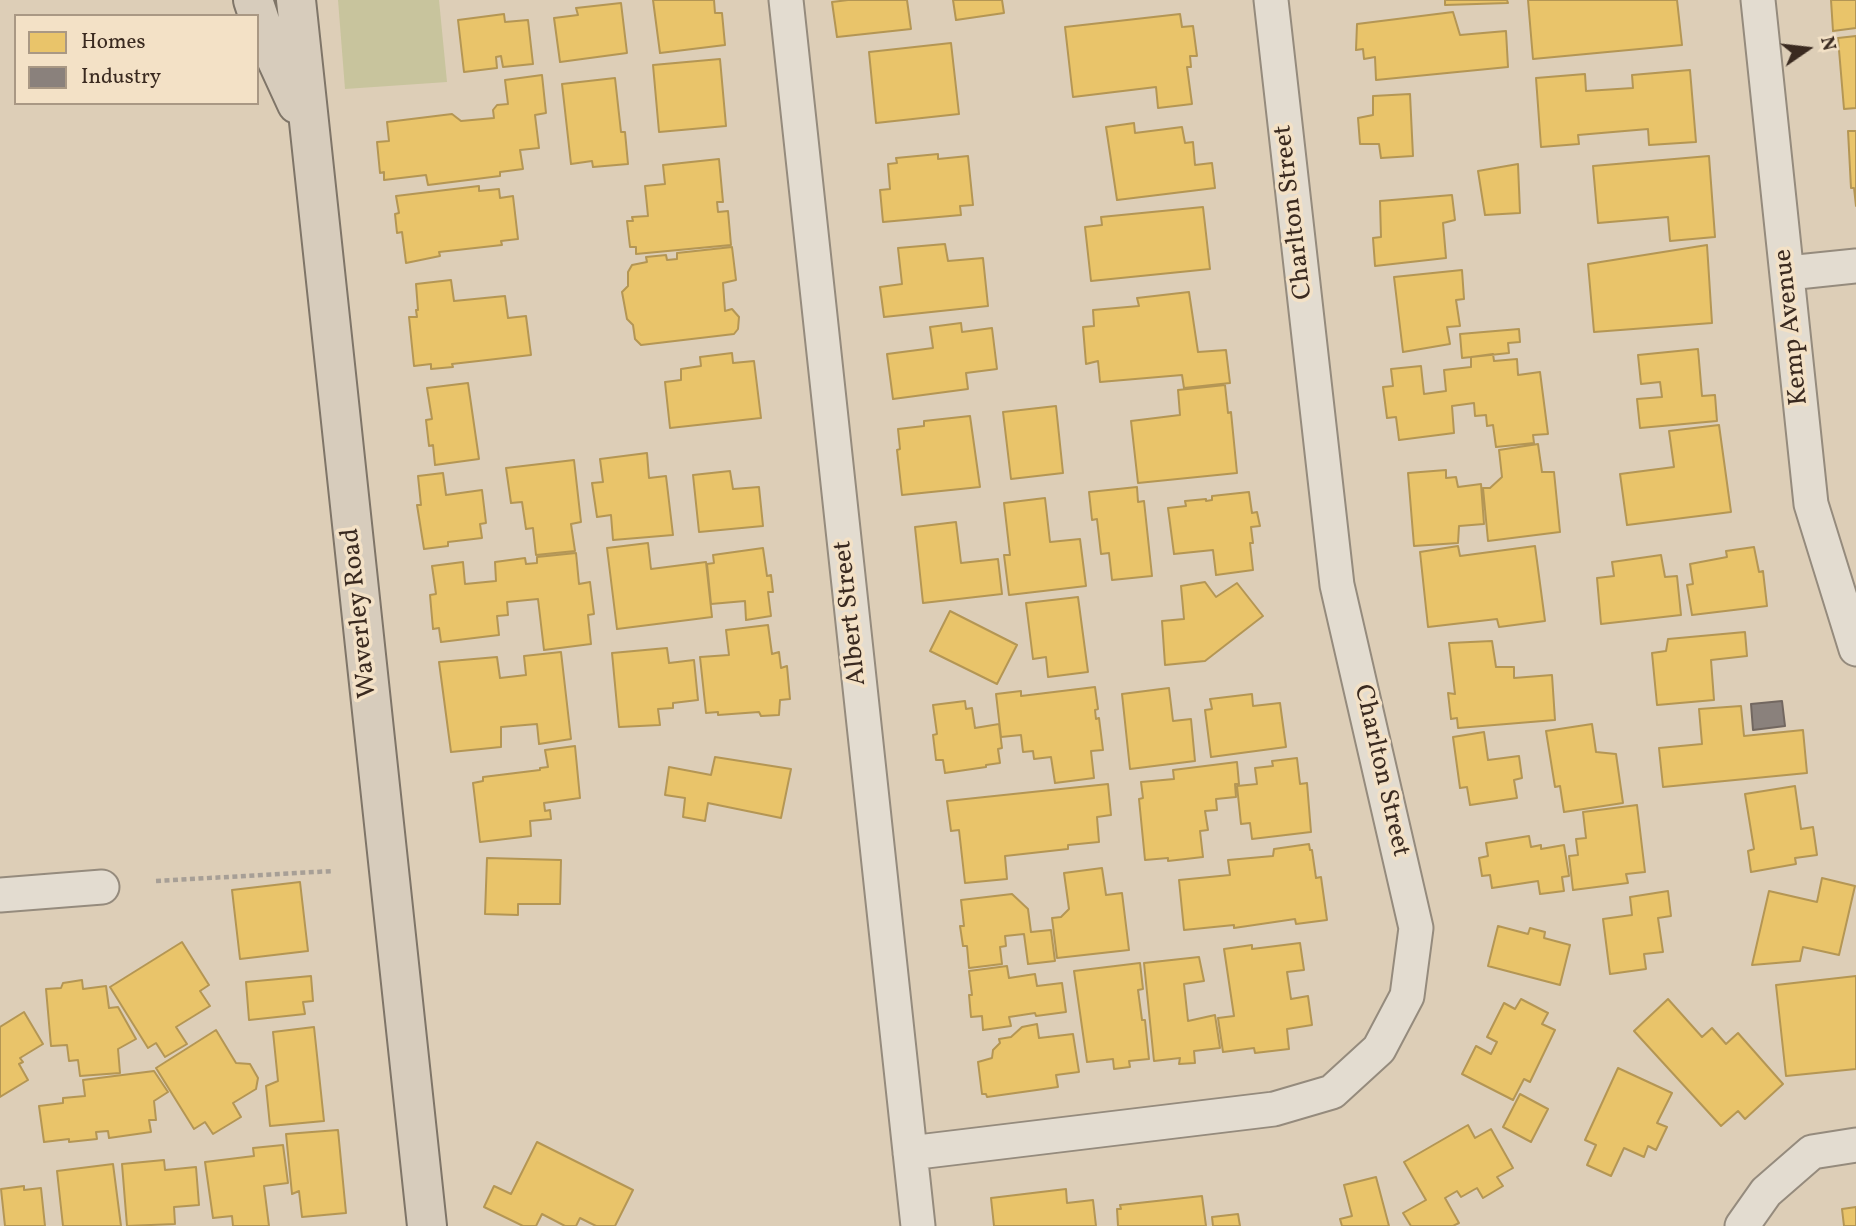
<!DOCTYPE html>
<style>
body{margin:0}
#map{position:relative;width:1856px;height:1226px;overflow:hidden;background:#ddceb7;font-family:Vollkorn,serif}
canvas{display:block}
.legend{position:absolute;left:14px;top:14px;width:245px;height:91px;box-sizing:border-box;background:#f3e1c6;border:2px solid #a99884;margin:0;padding:9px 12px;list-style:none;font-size:21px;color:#3a2a20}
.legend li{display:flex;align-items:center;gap:14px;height:35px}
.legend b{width:35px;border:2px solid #a99884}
.north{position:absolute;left:1772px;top:14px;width:70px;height:70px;-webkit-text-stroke:5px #f3e1c6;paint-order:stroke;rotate:76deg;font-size:19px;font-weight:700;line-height:28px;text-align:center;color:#3a2a20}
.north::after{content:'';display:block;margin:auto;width:24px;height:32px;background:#3a2a20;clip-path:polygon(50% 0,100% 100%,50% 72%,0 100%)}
</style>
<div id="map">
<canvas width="1856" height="1226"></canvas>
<ul class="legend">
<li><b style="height:19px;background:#e9c46a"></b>Homes</li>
<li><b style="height:19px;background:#8a817c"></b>Industry</li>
</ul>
<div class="north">N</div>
</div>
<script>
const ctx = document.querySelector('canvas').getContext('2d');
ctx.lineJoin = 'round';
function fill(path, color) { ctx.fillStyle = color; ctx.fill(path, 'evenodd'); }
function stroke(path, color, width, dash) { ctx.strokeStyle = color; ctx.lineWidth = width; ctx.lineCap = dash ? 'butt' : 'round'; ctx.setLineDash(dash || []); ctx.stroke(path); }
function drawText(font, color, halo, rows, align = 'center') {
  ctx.font = font + ' Vollkorn,serif'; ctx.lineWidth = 7; ctx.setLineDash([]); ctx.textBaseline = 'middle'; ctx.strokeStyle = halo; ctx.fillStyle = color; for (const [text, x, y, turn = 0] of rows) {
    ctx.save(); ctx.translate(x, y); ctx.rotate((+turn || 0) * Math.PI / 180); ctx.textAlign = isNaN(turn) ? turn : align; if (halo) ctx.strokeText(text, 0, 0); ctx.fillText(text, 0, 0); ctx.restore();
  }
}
const green = new Path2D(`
 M 338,0 L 439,0 L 447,82 L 345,89 Z`);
const homes = new Path2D(`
 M 653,0 L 714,0 L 715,13 L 722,13 L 725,45 L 660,53 Z
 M 848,0 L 907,0 L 911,29 L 837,37 L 832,2 Z
 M 953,0 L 1002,0 L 1004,13 L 956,20 Z
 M 1445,0 L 1507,0 L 1508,3 L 1445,5 Z
 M 1528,0 L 1677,0 L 1682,45 L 1533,59 Z
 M 1831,0 L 1856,0 L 1856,28 L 1833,31 Z
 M 621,3 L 627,53 L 560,62 L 554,18 L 578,15 L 576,8 Z
 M 1453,12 L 1460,35 L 1506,31 L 1508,67 L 1376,80 L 1375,57 L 1364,59 L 1363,49 L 1356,50 L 1357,24 Z
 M 504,14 L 505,22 L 528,20 L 533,64 L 503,67 L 501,56 L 496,57 L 497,68 L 464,72 L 458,20 Z
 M 1180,14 L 1182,27 L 1193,26 L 1197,56 L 1190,56 L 1191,67 L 1187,67 L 1192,104 L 1158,108 L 1156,87 L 1073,97 L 1065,27 Z
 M 1856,36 L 1856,108 L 1844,109 L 1838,38 Z
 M 951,43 L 959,114 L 876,123 L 869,52 Z
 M 720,59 L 726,126 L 659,132 L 653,65 Z
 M 1690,70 L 1696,142 L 1649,145 L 1648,129 L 1578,135 L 1579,144 L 1541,147 L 1536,78 L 1585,74 L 1586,91 L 1633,88 L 1632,75 Z
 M 542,75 L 546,113 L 535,115 L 539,148 L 520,150 L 523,169 L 500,172 L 500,176 L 428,185 L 426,175 L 384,180 L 384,172 L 380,173 L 377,142 L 389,141 L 387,122 L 452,114 L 461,121 L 494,118 L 493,110 L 497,105 L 508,104 L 505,80 Z
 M 615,78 L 621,132 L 625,132 L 628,164 L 593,167 L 592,161 L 571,164 L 562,84 Z
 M 1410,94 L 1413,156 L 1381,158 L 1379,144 L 1360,144 L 1358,118 L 1373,115 L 1373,96 Z
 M 1134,123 L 1135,133 L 1182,127 L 1185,143 L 1193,142 L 1195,165 L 1212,163 L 1215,188 L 1117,200 L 1106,127 Z
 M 1848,131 L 1856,131 L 1856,206 L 1854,188 L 1851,188 Z
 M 938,154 L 938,159 L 968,156 L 973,205 L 960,206 L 961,215 L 883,222 L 880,190 L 890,189 L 888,164 L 897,163 L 896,158 Z
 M 1709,156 L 1715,237 L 1670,241 L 1668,217 L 1598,223 L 1593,166 Z
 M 719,159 L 723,202 L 717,202 L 718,212 L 728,211 L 731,245 L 636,254 L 636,247 L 630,247 L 627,221 L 633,221 L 632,217 L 648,216 L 645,186 L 665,184 L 663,165 Z
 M 1518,164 L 1520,213 L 1485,215 L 1478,171 Z
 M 479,186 L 479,191 L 499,189 L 500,198 L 513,196 L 518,239 L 501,241 L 502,245 L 439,252 L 440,256 L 406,263 L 402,232 L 397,233 L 395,214 L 399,213 L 396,196 Z
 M 1452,195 L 1455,220 L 1443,223 L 1446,258 L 1375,266 L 1373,238 L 1381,237 L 1380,201 Z
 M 1203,207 L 1210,269 L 1091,281 L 1085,227 L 1102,225 L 1101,217 Z
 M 945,244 L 948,261 L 983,258 L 988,306 L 884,317 L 880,287 L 902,284 L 898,248 Z
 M 1707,245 L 1712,323 L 1594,332 L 1588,264 Z
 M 732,247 L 736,280 L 723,283 L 725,311 L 732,309 L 739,317 L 738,329 L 734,334 L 641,345 L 635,339 L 633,325 L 627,319 L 622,292 L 628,286 L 628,272 L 632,265 L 647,262 L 646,257 L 666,255 L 667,260 L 677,259 L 677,253 Z
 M 1462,270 L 1464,299 L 1456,300 L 1460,326 L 1447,327 L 1450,344 L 1403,352 L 1394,277 Z
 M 451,280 L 454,301 L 505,296 L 508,318 L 526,316 L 531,355 L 452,364 L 453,367 L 431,369 L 431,364 L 414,366 L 409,317 L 417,317 L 416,310 L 418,310 L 416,284 Z
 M 1189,292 L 1198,352 L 1226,350 L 1230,383 L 1184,388 L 1182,375 L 1100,382 L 1098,361 L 1086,364 L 1083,327 L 1094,326 L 1093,310 L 1139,306 L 1137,298 Z
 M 961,323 L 962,332 L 992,328 L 997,369 L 966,373 L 968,389 L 893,399 L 887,354 L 933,348 L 930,327 Z
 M 1519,329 L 1520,342 L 1508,343 L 1509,353 L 1462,358 L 1460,334 Z
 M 1698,349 L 1702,396 L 1715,395 L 1717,421 L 1640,428 L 1637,399 L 1662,397 L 1660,382 L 1641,384 L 1638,355 Z
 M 732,353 L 733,363 L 754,361 L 761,418 L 670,428 L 665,382 L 681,380 L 681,369 L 701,366 L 700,357 Z
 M 1493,354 L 1494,361 L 1517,359 L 1518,375 L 1540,372 L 1548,434 L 1533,435 L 1534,443 L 1496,447 L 1493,425 L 1487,426 L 1486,415 L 1475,416 L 1474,403 L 1452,406 L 1454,433 L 1399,440 L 1396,417 L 1387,418 L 1383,387 L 1393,386 L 1391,369 L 1421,366 L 1424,394 L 1446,391 L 1444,370 L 1471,367 L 1471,357 Z
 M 468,383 L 479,459 L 435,465 L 433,445 L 429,446 L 426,420 L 432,419 L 427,388 Z
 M 1225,385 L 1228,413 L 1231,412 L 1237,473 L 1138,483 L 1131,421 L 1180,415 L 1178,390 Z
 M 1056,406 L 1063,473 L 1011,479 L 1003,412 Z
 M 970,416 L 980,487 L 902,495 L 897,450 L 900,449 L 898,429 L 924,426 L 924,421 Z
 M 1719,425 L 1731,512 L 1627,525 L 1620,474 L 1674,467 L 1669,431 Z
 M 1538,444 L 1542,472 L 1554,472 L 1560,532 L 1488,541 L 1483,488 L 1490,488 L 1502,477 L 1499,450 Z
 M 647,453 L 649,478 L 666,476 L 673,535 L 613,540 L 611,515 L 597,517 L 592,483 L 603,482 L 600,459 Z
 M 574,460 L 581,522 L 571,524 L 575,551 L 536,555 L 533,528 L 526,529 L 522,502 L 511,503 L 506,468 Z
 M 1446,470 L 1446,478 L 1456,477 L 1458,487 L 1481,484 L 1484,524 L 1459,526 L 1458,543 L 1414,546 L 1408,473 Z
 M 730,471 L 733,489 L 759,487 L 763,526 L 699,532 L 693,475 Z
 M 443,473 L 446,495 L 482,490 L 486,523 L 480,524 L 482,538 L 448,542 L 448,546 L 424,549 L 417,505 L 421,505 L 418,476 Z
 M 1137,487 L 1138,502 L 1144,501 L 1152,576 L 1112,580 L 1109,553 L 1101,554 L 1097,519 L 1092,520 L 1089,492 Z
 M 1249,492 L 1252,513 L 1257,512 L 1260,526 L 1251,527 L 1253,543 L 1250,543 L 1253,570 L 1216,575 L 1213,550 L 1174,554 L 1168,508 L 1186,506 L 1185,501 L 1206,499 L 1206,501 L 1212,500 L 1212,496 Z
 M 1045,498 L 1050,542 L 1080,539 L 1086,586 L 1009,595 L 1004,555 L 1010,555 L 1004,503 Z
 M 956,522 L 961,563 L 998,559 L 1002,594 L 923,603 L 915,527 Z
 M 648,543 L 651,569 L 706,562 L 712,617 L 617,629 L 607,548 Z
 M 1458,546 L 1460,556 L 1535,546 L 1545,621 L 1499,627 L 1497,619 L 1428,627 L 1420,552 Z
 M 1754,547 L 1759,572 L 1763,571 L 1767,606 L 1692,615 L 1687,585 L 1693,584 L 1690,564 L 1727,557 L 1726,551 Z
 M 763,548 L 767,576 L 771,575 L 773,592 L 768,592 L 771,616 L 746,620 L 745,601 L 711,604 L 707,564 L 714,563 L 713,555 Z
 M 576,553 L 579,584 L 590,582 L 594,614 L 588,615 L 591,644 L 544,650 L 538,599 L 507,602 L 508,615 L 497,616 L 499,635 L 441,642 L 439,628 L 433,629 L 430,595 L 436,594 L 432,566 L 463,562 L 465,584 L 496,581 L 495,562 L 525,558 L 526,564 L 537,563 L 537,557 Z
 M 1661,555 L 1665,577 L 1677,576 L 1681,615 L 1601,624 L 1597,578 L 1614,576 L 1612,562 Z
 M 1205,582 L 1216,597 L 1237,583 L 1263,616 L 1205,661 L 1165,665 L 1162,621 L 1184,619 L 1181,586 Z
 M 1078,597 L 1088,672 L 1048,677 L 1046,657 L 1033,659 L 1026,603 Z
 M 950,611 L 1017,645 L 997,684 L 930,651 Z
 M 768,625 L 772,654 L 779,652 L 781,668 L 787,666 L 790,699 L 780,700 L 779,715 L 761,716 L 759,712 L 718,715 L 718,712 L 706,713 L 700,657 L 729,655 L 726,630 Z
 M 1745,632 L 1747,656 L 1711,660 L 1714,700 L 1657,705 L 1652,653 L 1666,651 L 1668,639 Z
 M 1492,641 L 1496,667 L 1514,667 L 1514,678 L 1552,675 L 1555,720 L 1458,728 L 1457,718 L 1451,719 L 1448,693 L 1455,694 L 1449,643 Z
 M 667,648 L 669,663 L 694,660 L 698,700 L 673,703 L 673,708 L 658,709 L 660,725 L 619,727 L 612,653 Z
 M 561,652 L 571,739 L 539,744 L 537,724 L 501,727 L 501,747 L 451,752 L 439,662 L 497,657 L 500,678 L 526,675 L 524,656 Z
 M 1095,687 L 1098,709 L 1095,710 L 1096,719 L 1099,718 L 1103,750 L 1091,751 L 1094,778 L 1055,783 L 1051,757 L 1034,759 L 1033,751 L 1023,752 L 1021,735 L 1001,737 L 996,694 L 1021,691 L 1021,696 Z
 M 1169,688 L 1173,721 L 1191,719 L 1195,761 L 1130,769 L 1122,694 Z
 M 1252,694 L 1253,706 L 1280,703 L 1286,747 L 1211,757 L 1205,710 L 1212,709 L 1210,699 Z
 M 965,701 L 966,709 L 972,708 L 975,728 L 999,724 L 1002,748 L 998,749 L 1000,763 L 986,765 L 986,767 L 945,773 L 943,760 L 936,760 L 933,735 L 937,734 L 933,705 Z
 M 1741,706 L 1744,736 L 1803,730 L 1807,773 L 1663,787 L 1659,748 L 1702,744 L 1699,709 Z
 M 1592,724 L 1596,752 L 1616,754 L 1623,803 L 1564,812 L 1560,786 L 1555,787 L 1546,731 Z
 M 1484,732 L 1488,760 L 1519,756 L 1522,778 L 1514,780 L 1517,798 L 1470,805 L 1467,787 L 1460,788 L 1453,737 Z
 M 575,746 L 580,798 L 544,803 L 545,811 L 550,810 L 551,819 L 530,821 L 531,836 L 480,842 L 473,783 L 483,781 L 483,777 L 540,770 L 540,768 L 548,767 L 545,750 Z
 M 715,757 L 791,769 L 781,818 L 708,803 L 705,821 L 683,817 L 685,798 L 665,795 L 669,767 L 711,775 Z
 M 1297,758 L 1300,784 L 1307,783 L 1311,832 L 1252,839 L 1250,823 L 1241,824 L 1237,786 L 1257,784 L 1255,768 L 1273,766 L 1272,761 Z
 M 1237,762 L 1239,784 L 1235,784 L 1236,797 L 1216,799 L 1217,810 L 1205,811 L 1208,830 L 1200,831 L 1203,857 L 1168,861 L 1168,858 L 1145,860 L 1139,799 L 1143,798 L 1141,782 L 1174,779 L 1173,770 Z
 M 1108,784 L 1111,815 L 1097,817 L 1099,842 L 1068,845 L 1068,849 L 1005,856 L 1007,879 L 965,883 L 959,830 L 951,831 L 947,801 Z
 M 1795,786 L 1801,829 L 1813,827 L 1817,855 L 1795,858 L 1796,864 L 1751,872 L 1748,851 L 1754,849 L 1745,794 Z
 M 1637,805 L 1645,872 L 1626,874 L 1628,883 L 1573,890 L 1569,856 L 1578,855 L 1576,839 L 1586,838 L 1583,812 Z
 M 1529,836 L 1531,847 L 1541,845 L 1541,849 L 1564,845 L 1569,876 L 1562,877 L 1564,891 L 1540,894 L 1538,881 L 1492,888 L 1490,875 L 1482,876 L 1479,858 L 1488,856 L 1486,843 Z
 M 1309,844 L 1310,850 L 1312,850 L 1316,878 L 1321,877 L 1327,920 L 1296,924 L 1295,919 L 1234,928 L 1234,925 L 1184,930 L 1179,880 L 1230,875 L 1228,860 L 1273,856 L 1274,849 Z
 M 487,858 L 561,860 L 560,904 L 518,904 L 518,915 L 485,914 Z
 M 1102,868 L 1106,895 L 1122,893 L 1129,950 L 1057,958 L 1052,918 L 1061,917 L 1069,909 L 1064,873 Z
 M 1822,878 L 1855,886 L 1839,955 L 1803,947 L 1800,961 L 1752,965 L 1769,891 L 1817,902 Z
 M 300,882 L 308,951 L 240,959 L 232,890 Z
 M 1668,891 L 1671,916 L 1658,918 L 1663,952 L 1644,954 L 1646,969 L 1610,974 L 1603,919 L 1632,915 L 1630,897 Z
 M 1012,894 L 1028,909 L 1031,932 L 1051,930 L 1055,961 L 1028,964 L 1024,934 L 1005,936 L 1006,946 L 1000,947 L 1002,964 L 969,968 L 967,946 L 963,946 L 960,926 L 964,926 L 961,900 Z
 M 1498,926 L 1528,934 L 1530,928 L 1545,932 L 1544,938 L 1570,945 L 1560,985 L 1488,966 Z
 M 182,942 L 209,985 L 200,991 L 210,1006 L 176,1027 L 187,1044 L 165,1057 L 156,1043 L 148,1048 L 110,987 Z
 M 1300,943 L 1304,970 L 1287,972 L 1291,999 L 1308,996 L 1312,1025 L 1287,1029 L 1289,1049 L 1255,1053 L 1254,1048 L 1223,1052 L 1218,1018 L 1234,1016 L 1224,949 L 1252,945 L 1252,949 Z
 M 1199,957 L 1204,981 L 1184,984 L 1188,1021 L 1215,1015 L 1220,1048 L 1194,1051 L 1195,1063 L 1179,1064 L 1180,1058 L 1154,1061 L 1144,963 Z
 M 1140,963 L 1143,989 L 1138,990 L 1142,1020 L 1145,1020 L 1149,1059 L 1129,1061 L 1130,1067 L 1114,1069 L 1113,1059 L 1087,1062 L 1074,971 Z
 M 1007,966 L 1009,978 L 1035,974 L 1037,986 L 1062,983 L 1066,1012 L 1036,1016 L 1035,1013 L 1009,1017 L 1011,1026 L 983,1030 L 982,1016 L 971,1017 L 969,995 L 972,995 L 969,971 Z
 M 311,976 L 313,1001 L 303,1002 L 305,1014 L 249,1020 L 246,982 Z
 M 1856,976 L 1856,1069 L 1786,1076 L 1776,985 Z
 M 82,980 L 83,989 L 106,986 L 109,1008 L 118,1007 L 136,1039 L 118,1049 L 120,1073 L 80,1076 L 78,1060 L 69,1061 L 67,1045 L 51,1046 L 46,989 L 61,988 L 63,983 Z
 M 1521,999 L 1548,1013 L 1542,1024 L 1555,1030 L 1530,1082 L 1524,1079 L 1513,1100 L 1462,1074 L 1476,1046 L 1491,1054 L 1497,1042 L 1487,1037 L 1504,1003 L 1515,1009 Z
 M 1668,999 L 1702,1037 L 1712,1028 L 1726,1044 L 1738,1033 L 1783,1084 L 1745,1119 L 1738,1111 L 1721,1126 L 1634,1031 Z
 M 24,1012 L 43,1044 L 20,1058 L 23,1062 L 19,1064 L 28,1080 L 0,1097 L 0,1027 Z
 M 1037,1024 L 1039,1038 L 1073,1034 L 1079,1072 L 1056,1075 L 1058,1087 L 987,1097 L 986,1094 L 982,1094 L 978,1062 L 992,1058 L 993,1050 L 1000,1043 L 999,1039 L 1011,1037 L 1022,1027 Z
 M 314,1027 L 324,1121 L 270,1126 L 266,1086 L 278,1081 L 273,1032 Z
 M 216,1030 L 236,1063 L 250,1064 L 258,1078 L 256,1089 L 233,1103 L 241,1117 L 213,1134 L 205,1122 L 194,1129 L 156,1068 Z
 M 1618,1068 L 1672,1093 L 1657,1123 L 1667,1127 L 1656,1150 L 1648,1146 L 1644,1157 L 1624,1148 L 1611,1176 L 1587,1165 L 1596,1145 L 1585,1140 Z
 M 154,1071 L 168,1092 L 154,1101 L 156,1120 L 149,1120 L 151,1132 L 109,1138 L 108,1131 L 96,1132 L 97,1139 L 69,1142 L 69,1139 L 44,1142 L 39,1106 L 63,1103 L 63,1098 L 85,1096 L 83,1080 Z
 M 1520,1094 L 1548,1109 L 1531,1142 L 1503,1127 Z
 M 1468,1125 L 1475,1138 L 1491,1129 L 1513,1168 L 1497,1177 L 1503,1186 L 1483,1198 L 1477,1188 L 1461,1197 L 1457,1191 L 1445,1198 L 1459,1223 L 1453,1226 L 1411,1226 L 1403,1213 L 1426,1200 L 1404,1162 Z
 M 338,1130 L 346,1213 L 302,1217 L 299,1191 L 292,1194 L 286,1134 Z
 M 537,1142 L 633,1190 L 615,1226 L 596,1226 L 580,1218 L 576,1226 L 565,1226 L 542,1214 L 536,1226 L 523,1226 L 484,1207 L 494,1186 L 511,1194 Z
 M 283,1145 L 288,1183 L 264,1186 L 269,1226 L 233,1226 L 232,1216 L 213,1218 L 205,1162 L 254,1156 L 253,1148 Z
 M 164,1160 L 165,1170 L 196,1167 L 199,1205 L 174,1207 L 175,1224 L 127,1226 L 122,1164 Z
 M 113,1164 L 121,1226 L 63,1226 L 57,1171 Z
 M 1376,1177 L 1389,1226 L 1342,1226 L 1340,1219 L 1352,1216 L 1344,1185 Z
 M 24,1186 L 24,1190 L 41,1188 L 45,1226 L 5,1226 L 1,1189 Z
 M 1066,1189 L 1067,1203 L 1093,1200 L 1096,1226 L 994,1226 L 991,1198 Z
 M 1202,1196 L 1206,1226 L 1118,1226 L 1117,1209 L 1121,1209 L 1120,1205 Z
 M 1856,1207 L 1856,1226 L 1844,1226 L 1842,1209 Z
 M 1238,1214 L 1240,1226 L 1213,1226 L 1212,1217 Z`);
const industry = new Path2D(`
 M 1782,701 L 1785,726 L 1753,730 L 1751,704 Z`);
const path = new Path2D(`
 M 156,881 L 333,871`);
const minor = new Path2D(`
 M 786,0 L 918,1226
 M 1758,0 L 1811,504 L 1856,649
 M 1788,273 L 1856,266
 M 0,895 L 102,887
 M 910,1153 L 1274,1109 L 1332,1092 L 1379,1049 L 1407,996 L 1416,928 L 1337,585 L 1271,0
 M 1742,1226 L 1766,1192 L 1812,1152 L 1856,1145`);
const major = new Path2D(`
 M 253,0 L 263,30 L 297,104
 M 296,0 L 427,1226`);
const streetNames = [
 ["Charlton Street",1295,212,-97],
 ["Kemp Avenue",1793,327,-96],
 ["Waverley Road",361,613,-96],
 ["Albert Street",852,613,-96],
 ["Charlton Street",1380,771,77]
];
fill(green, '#c8c49d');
fill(homes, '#e9c46a');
stroke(homes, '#b49654', 2);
fill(industry, '#8a817c');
stroke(industry, '#726760', 2);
stroke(minor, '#958b7d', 37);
stroke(major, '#7f7568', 42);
stroke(path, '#a79f96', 4.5, [5, 3.5]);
stroke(minor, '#e3dcd0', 33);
stroke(major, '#d7ccbc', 38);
drawText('26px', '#3a2a20', '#f3e1c6', streetNames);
</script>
